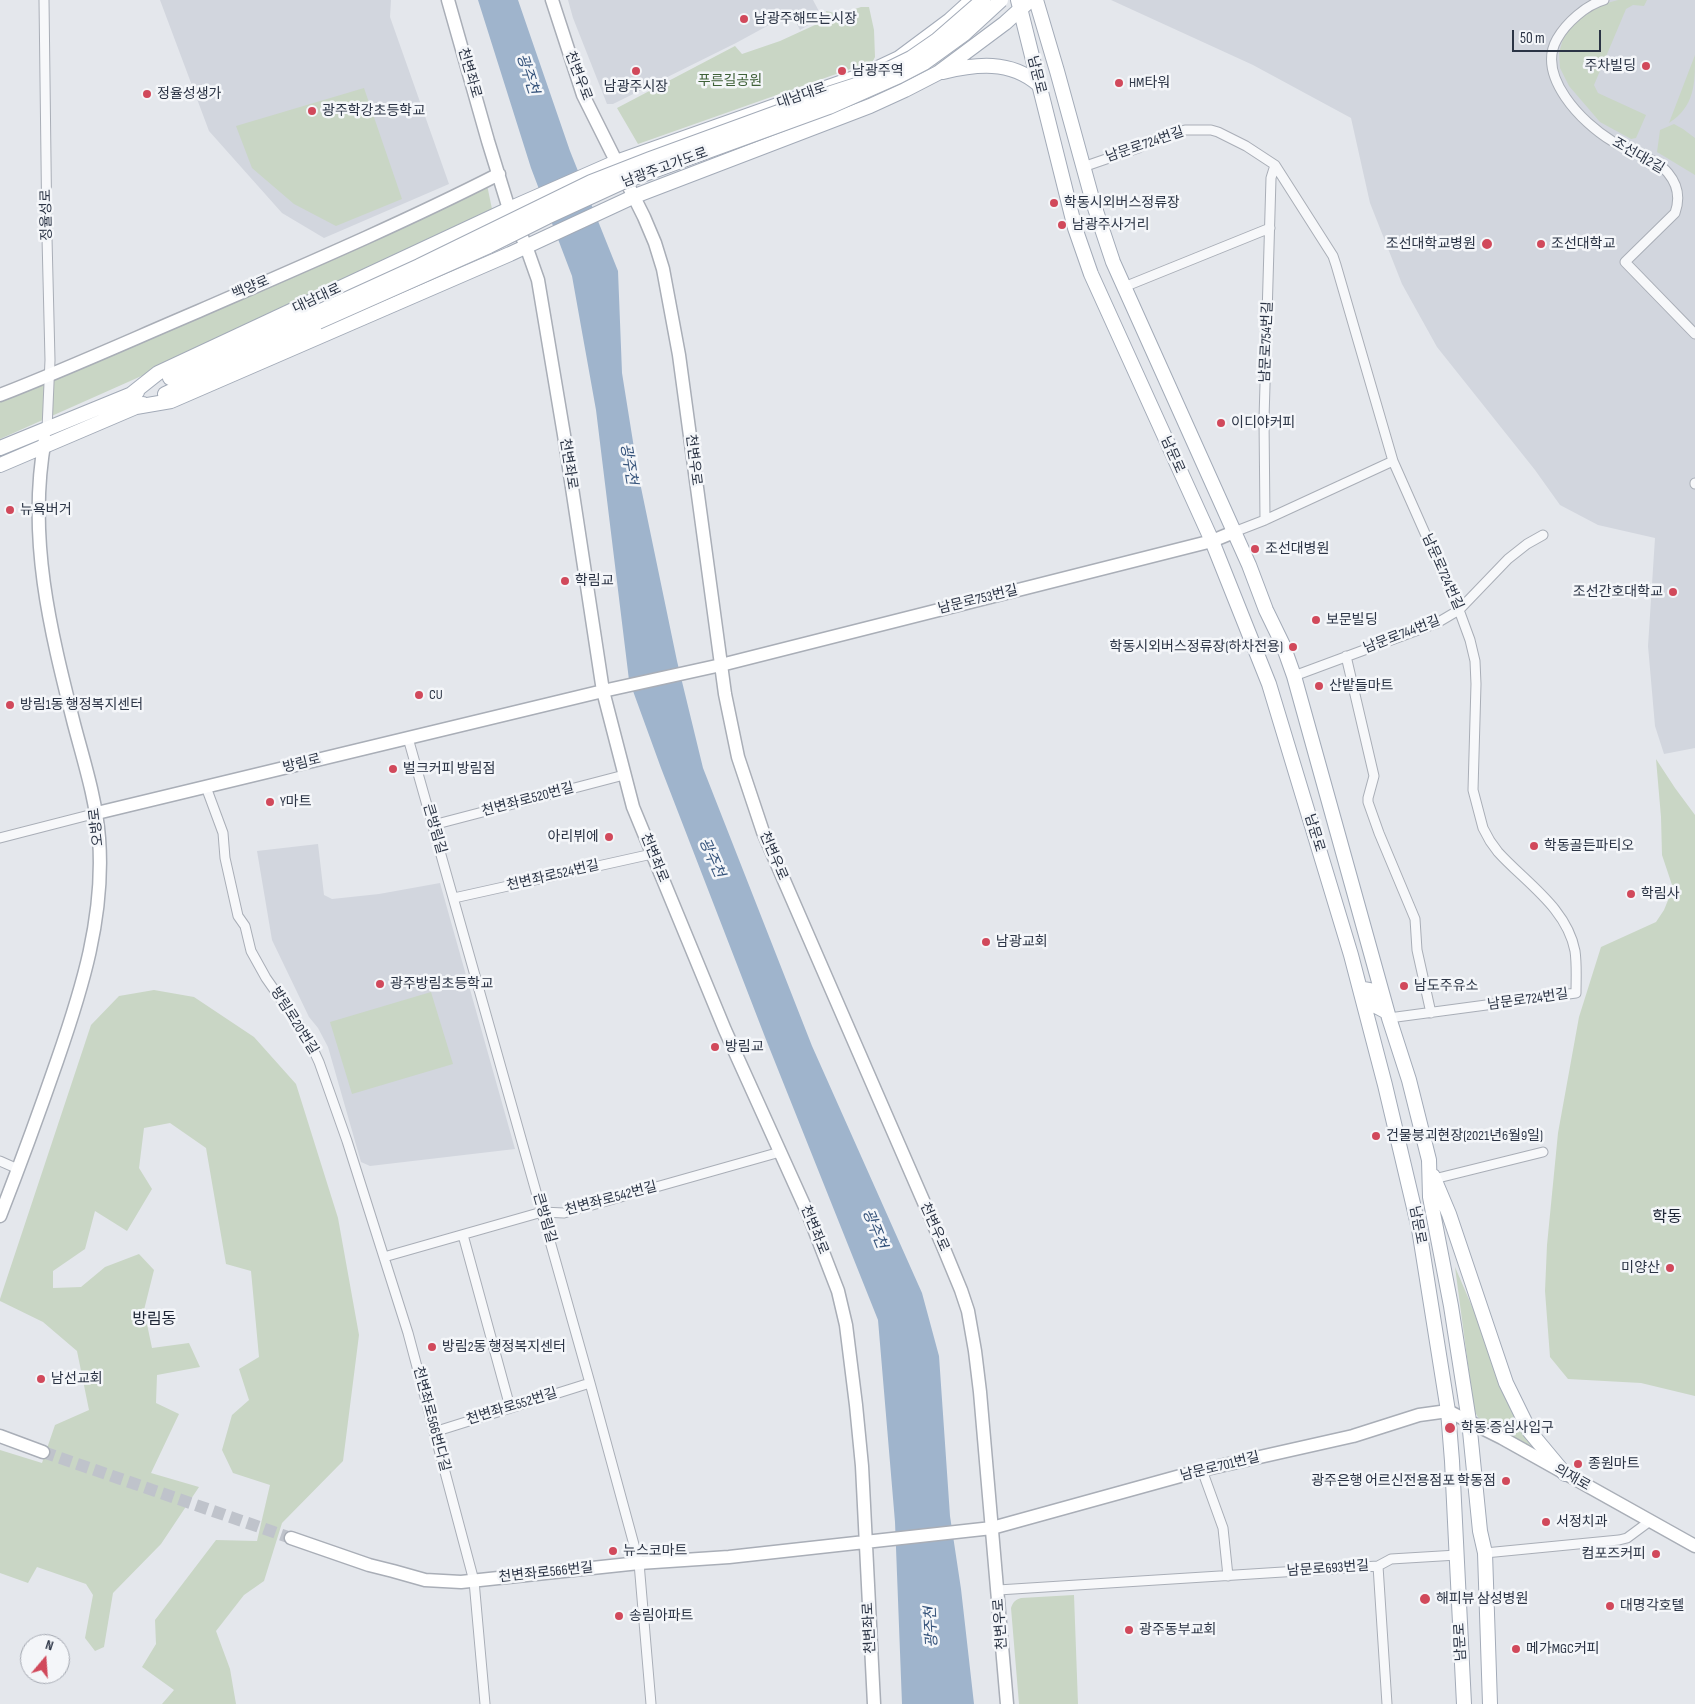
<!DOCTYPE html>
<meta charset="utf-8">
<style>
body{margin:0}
#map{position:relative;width:1695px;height:1704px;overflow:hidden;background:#e4e7ec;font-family:"Sofia Sans Condensed",sans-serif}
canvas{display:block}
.north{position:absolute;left:20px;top:1634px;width:50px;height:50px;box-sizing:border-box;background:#f4f6f9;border:1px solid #a4a8b1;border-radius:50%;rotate:18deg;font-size:14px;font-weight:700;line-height:20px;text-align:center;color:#2b3445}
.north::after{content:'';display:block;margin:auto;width:18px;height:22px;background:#d1495b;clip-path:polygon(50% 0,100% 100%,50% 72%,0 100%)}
.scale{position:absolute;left:1512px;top:30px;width:89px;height:22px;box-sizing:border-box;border:2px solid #2b3445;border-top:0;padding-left:6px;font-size:15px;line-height:18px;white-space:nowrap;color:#2b3445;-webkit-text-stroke:4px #f4f6f9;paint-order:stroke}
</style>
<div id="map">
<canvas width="1695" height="1704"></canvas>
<div class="north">N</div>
<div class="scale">50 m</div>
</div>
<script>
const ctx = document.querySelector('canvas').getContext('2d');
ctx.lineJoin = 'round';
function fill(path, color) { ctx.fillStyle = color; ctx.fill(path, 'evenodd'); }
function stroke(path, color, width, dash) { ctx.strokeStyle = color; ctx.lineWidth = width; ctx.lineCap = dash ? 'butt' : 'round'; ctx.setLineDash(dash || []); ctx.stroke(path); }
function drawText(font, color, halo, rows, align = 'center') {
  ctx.font = font + ' "Sofia Sans Condensed","Noto Sans KR",sans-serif'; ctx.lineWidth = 5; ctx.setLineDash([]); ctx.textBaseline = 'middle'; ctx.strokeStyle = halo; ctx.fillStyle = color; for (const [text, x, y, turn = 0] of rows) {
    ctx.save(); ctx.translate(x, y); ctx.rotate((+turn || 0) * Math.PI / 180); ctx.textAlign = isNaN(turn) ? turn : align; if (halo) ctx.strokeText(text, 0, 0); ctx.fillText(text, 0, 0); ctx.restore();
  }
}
const built = new Path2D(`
 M 160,0 L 391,0 L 390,17 L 449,184 L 324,238 L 282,213 L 209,131 Z
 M 568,0 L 813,0 L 822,17 L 800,30 L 791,13 L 736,43 L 613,104 L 607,104 L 573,18 Z
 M 1111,0 L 1695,0 L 1695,748 L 1664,754 L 1655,726 L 1648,646 L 1655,538 L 1598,525 L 1560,505 L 1535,470 L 1437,347 L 1402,284 L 1370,203 L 1351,118 L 1253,65 Z
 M 318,844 L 324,895 L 332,899 L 379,894 L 440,883 L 515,1149 L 370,1166 L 361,1162 L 328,1047 L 318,1028 L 309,1017 L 272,940 L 257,851 Z`);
const green = new Path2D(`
 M 1618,0 L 1647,0 L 1644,6 L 1633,5 L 1626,9 L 1594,85 L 1598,93 L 1646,115 L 1636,138 L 1631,139 L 1600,122 L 1569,86 L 1560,68 L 1559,53 L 1563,39 L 1570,29 L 1583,17 L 1600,5 Z
 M 861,7 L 869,7 L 874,30 L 875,57 L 873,61 L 638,144 L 617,108 L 735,46 L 742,54 L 780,41 L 828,19 L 826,11 L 840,14 Z
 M 1695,55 C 1695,84 1695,106 1669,123 Z
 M 364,88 L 402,199 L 336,226 L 294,204 L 252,168 L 236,126 Z
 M 1674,124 L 1683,129 L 1695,138 L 1695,175 L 1657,152 L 1660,130 Z
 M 486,180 L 492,209 L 265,321 L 0,439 L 0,401 Z
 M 1656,759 L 1675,788 L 1695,815 L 1695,1396 L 1641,1383 L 1568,1379 L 1550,1357 L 1545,1291 L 1547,1245 L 1558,1133 L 1579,1017 L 1601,947 L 1656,922 L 1664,910 L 1673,888 L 1662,855 L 1661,817 Z
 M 154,990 L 194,997 L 254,1037 L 296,1084 L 338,1218 L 359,1335 L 343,1461 L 282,1523 L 264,1581 L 244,1595 L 216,1631 L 230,1669 L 236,1704 L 162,1704 L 174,1690 L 142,1667 L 156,1644 L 155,1620 L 216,1540 L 257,1541 L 270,1485 L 233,1473 L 222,1450 L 232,1415 L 249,1400 L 239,1369 L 259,1357 L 251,1271 L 226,1264 L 206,1148 L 170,1123 L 144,1128 L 139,1168 L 152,1189 L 127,1231 L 95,1211 L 85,1249 L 53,1271 L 53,1288 L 81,1287 L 105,1267 L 139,1254 L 154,1270 L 144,1310 L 152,1348 L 189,1343 L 200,1367 L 157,1375 L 156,1403 L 179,1414 L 151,1473 L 199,1487 L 161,1544 L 113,1593 L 104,1647 L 95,1651 L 85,1638 L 93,1595 L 86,1584 L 37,1567 L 28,1583 L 0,1573 L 0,1450 L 42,1463 L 55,1425 L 89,1410 L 77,1351 L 43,1322 L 0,1301 L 0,1299 L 91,1025 L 119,996 Z
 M 431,992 L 453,1064 L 352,1094 L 330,1022 Z
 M 1455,1267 L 1480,1325 L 1547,1461 L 1480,1421 L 1474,1410 Z
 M 1074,1595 L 1078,1704 L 1019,1704 L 1011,1608 C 1013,1602 1015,1600 1021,1598 Z`);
const water = new Path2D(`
 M 478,0 L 518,0 L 570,151 L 618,271 L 622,373 L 638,473 L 677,661 L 703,768 L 812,1046 L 922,1293 L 939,1356 L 950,1516 L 961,1589 L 974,1704 L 902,1704 L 895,1522 L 878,1320 L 765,1037 L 661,768 L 629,680 L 596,410 L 572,276 L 531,168 Z`);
const secondaryTunnel = new Path2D(`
 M 43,1452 L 291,1538`);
const street = new Path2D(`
 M 44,0 L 47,238 L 50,360 L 47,429
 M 1604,0 C 1586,5 1566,23 1557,39 C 1536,76 1582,123 1612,141 C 1628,151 1656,158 1668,173 C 1678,185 1680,199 1675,213 L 1625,262 L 1695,334
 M 1083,167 L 1138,148 L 1165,135 L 1185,130 L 1211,130 L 1218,132 L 1246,146 L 1275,165 L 1333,256 L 1336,265 L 1393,461 L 1459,610 L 1470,640 L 1475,661 L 1476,684 L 1473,790 L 1483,828 L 1490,841 L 1498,852 C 1525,882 1567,908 1575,951 C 1577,965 1576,979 1576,993 L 1389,1018
 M 1124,287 L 1270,228
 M 1695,483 L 1695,484
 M 1265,520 L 1264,419 L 1271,178 L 1275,165
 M 1234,532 L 1265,520 L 1393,461
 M 1346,656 L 1374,776 L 1368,798 L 1368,802 L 1379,833 L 1415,919 L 1417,950 L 1431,1013
 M 1294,676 L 1437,623 L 1459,610 L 1508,559 L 1527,544 L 1543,535
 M 408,738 L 590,1383 L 639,1563 L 651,1704
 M 206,787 L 223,833 L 225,858 L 238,916 L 245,926 L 251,951 L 266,978 L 308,1038 L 319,1062 L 347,1141 L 408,1333 L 474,1581 L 485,1704
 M 433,825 L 624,775
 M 0,838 L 97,813
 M 454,898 L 652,854
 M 0,1161 L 18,1169
 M 1434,1179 L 1543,1152
 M 463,1235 L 510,1407
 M 384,1257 L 542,1212 L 564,1213 L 780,1152
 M 434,1432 L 590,1383
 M 1202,1470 L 1223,1528 L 1228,1576
 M 1485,1553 L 1619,1540 L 1627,1538 L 1650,1521
 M 1378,1566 L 1387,1704
 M 998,1590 L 1378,1566 L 1391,1559 L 1457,1555`);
const secondary = new Path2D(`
 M 448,0 L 488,141 L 509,209 L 526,246 L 538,280 L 564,435 L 603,691 L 633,807 L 725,1030 L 809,1216 L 838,1291 L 846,1325 L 856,1405 L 862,1466 L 874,1704
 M 552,0 L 583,95 L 644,217 L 655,243 L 663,269 L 679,355 L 725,694 L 738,757 L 763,832 L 942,1244 L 961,1290 L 968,1311 L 975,1351 L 980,1392 L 1007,1704
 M 0,395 C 67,369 133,339 199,311 C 300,267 401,224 499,174
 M 97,813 L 603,691 L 721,665 L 1212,541 L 1234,532
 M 0,1216 C 20,1165 39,1113 57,1061 C 82,989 105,916 99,838 C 96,799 84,762 74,724 C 50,629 27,537 45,439
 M 0,1436 L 43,1452
 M 291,1538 L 369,1565 L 393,1571 L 425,1580 L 461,1582 L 639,1563 L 729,1557 L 992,1528 L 1202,1470 L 1353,1436 L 1419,1415 L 1448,1411 L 1502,1438 L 1695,1546`);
const primary = new Path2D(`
 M 1018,0 L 1075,228 L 1091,274 L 1212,541 L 1269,684 L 1351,955 L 1385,1085 L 1419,1229 L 1448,1411 L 1452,1461 L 1464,1704
 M 1036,0 L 1057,71 L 1093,202 L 1113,262 L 1249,565 L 1266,610 L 1283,645 L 1294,676 L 1389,1018 L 1409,1080 L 1429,1160 L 1430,1197 L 1451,1306 L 1469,1421 L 1480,1531 L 1485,1553 L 1490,1704
 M 943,72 C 976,64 1010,60 1038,84
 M 170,378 L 316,313
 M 165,394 L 318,322
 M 129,396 L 158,373 L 509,209 L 616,162 L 865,74 L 899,58 L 950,20 L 972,0
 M 136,407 L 171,401 L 510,254 L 635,196 L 870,106 L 905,90 L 938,73 L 1005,23 L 1026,4
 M 0,448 L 137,392
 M 0,465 L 143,404
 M 1361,992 L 1363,989 L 1369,990 L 1374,1005 L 1387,1012
 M 1433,1176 L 1449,1214 L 1506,1383 L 1530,1432 L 1565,1474`);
const primaryBridge = new Path2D(`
 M 316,313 L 419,266 L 591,182 L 650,159 L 825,95 L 856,85 L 911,58 L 937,40 L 983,0
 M 318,322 L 489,246 L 547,217 L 623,182 L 829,107 L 899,76 L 924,63 L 964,34 L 1001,0`);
const markers = [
 [744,19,5,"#d1495b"],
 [1646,66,5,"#d1495b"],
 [636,71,5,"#d1495b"],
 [842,71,5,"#d1495b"],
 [1119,83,5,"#d1495b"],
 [147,94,5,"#d1495b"],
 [312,111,5,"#d1495b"],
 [1054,203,5,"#d1495b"],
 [1062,225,5,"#d1495b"],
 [1487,244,6,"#d1495b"],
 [1541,244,5,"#d1495b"],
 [1221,423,5,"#d1495b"],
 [10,510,5,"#d1495b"],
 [1255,549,5,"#d1495b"],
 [565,581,5,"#d1495b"],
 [1673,592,5,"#d1495b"],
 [1316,620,5,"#d1495b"],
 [1293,647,5,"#d1495b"],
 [1319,686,5,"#d1495b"],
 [419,695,5,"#d1495b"],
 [10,705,5,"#d1495b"],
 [393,769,5,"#d1495b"],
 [270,802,5,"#d1495b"],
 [609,837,5,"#d1495b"],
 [1534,846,5,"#d1495b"],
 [1631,894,5,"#d1495b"],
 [986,942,5,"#d1495b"],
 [380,984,5,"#d1495b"],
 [1404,986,5,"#d1495b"],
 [715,1047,5,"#d1495b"],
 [1376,1136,5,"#d1495b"],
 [1670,1268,5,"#d1495b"],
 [432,1347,5,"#d1495b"],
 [41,1379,5,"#d1495b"],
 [1450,1428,6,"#d1495b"],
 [1578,1464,5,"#d1495b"],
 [1506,1481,5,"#d1495b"],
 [1546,1522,5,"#d1495b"],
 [613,1551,5,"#d1495b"],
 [1656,1554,5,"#d1495b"],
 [1425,1599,6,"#d1495b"],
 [1610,1606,5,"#d1495b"],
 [619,1616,5,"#d1495b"],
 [1129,1630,5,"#d1495b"],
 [1516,1649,5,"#d1495b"]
];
const poiNames = [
 ["남광주해뜨는시장",754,19],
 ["주차빌딩",1636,66,"right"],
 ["남광주역",852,71],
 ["HM타워",1129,83],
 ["남광주시장",636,87,"center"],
 ["정율성생가",157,94],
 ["광주학강초등학교",322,111],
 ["학동시외버스정류장",1064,203],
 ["남광주사거리",1072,225],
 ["조선대학교병원",1476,244,"right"],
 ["조선대학교",1551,244],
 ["이디야커피",1231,423],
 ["뉴욕버거",20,510],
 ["조선대병원",1265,549],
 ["학림교",575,581],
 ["조선간호대학교",1663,592,"right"],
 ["보문빌딩",1326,620],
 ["학동시외버스정류장(하차전용)",1283,647,"right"],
 ["산밭들마트",1329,686],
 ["CU",429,695],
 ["방림1동 행정복지센터",20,705],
 ["벌크커피 방림점",403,769],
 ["Y마트",280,802],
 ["아리뷔에",599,837,"right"],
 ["학동골든파티오",1544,846],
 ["학림사",1641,894],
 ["남광교회",996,942],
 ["광주방림초등학교",390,984],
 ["남도주유소",1414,986],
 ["방림교",725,1047],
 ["건물붕괴현장(2021년6월9일)",1386,1136],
 ["미양산",1660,1268,"right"],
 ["방림2동 행정복지센터",442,1347],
 ["남선교회",51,1379],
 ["학동·증심사입구",1461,1428],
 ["종원마트",1588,1464],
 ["광주은행 어르신전용점포 학동점",1496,1481,"right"],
 ["서정치과",1556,1522],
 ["뉴스코마트",623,1551],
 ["컴포즈커피",1646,1554,"right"],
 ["해피뷰 삼성병원",1436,1599],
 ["대명각호텔",1620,1606],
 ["송림아파트",629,1616],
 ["광주동부교회",1139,1630],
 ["메가MGC커피",1526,1649]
];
const streetNames = [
 ["천변좌로",469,73,74],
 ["남문로",1036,75,76],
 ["천변우로",578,76,69],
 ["대남대로",802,96,-19],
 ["남문로724번길",1145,145,-19],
 ["조선대2길",1638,156,30],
 ["남광주고가도로",665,168,-20],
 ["정율성로",47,215,-91],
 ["백양로",251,288,-23],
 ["대남대로",317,299,-25],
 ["남문로754번길",1267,342,-88],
 ["남문로",1172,455,66],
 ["천변우로",693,460,83],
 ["천변좌로",568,464,81],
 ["남문로724번길",1442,572,66],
 ["남문로753번길",978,600,-14],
 ["남문로744번길",1402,635,-21],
 ["방림로",302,764,-14],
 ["천변좌로520번길",528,800,-15],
 ["오방로",97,827,-97],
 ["큰방림길",434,829,74],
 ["남문로",1314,833,73],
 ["천변우로",773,856,67],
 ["천변좌로",654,858,68],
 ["천변좌로524번길",553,876,-13],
 ["남문로724번길",1528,1000,-8],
 ["방림로20번길",294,1021,58],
 ["천변좌로542번길",611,1199,-15],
 ["큰방림길",544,1218,74],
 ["남문로",1417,1225,79],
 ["천변우로",934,1227,66],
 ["천변좌로",814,1230,68],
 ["천변좌로552번길",512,1407,-17],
 ["천변좌로566번다길",431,1419,75],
 ["남문로701번길",1220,1467,-14],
 ["의재로",1572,1478,29],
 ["남문로693번길",1328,1569,-4],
 ["천변좌로566번길",546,1573,-6],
 ["천변우로",1001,1624,-94],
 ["천변좌로",870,1628,-93],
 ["남문로",1461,1642,-93]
];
const parkNames = [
 ["푸른길공원",730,81]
];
const waterNames = [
 ["광주천",527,74,72],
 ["광주천",628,464,81],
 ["광주천",711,858,66],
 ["광주천",874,1229,68],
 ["광주천",932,1627,-93]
];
const quarterNames = [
 ["학동",1667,1218],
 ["방림동",154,1320]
];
fill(built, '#d2d6de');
fill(green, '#c9d6c5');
fill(water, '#9fb4cc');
stroke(secondaryTunnel, '#bfc3cb', 12, [12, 6]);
stroke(street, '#a9aeb7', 11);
stroke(secondary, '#a9aeb7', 15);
stroke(primary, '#a3abb8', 16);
stroke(street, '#f7f8fa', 9);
stroke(secondary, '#fff', 12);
stroke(primary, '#fff', 14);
stroke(primaryBridge, '#a3abb8', 16, []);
stroke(primaryBridge, '#fff', 14);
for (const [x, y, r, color] of markers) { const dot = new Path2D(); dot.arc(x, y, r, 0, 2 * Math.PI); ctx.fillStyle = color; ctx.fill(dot); stroke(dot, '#f4f6f9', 2); }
drawText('14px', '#2b3445', '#f4f6f9', poiNames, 'left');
drawText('14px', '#2b3445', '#f4f6f9', streetNames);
drawText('14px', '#3f6138', '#f4f6f9', parkNames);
drawText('italic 15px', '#34527a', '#f4f6f9', waterNames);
drawText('16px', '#1d2536', '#f4f6f9', quarterNames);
</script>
